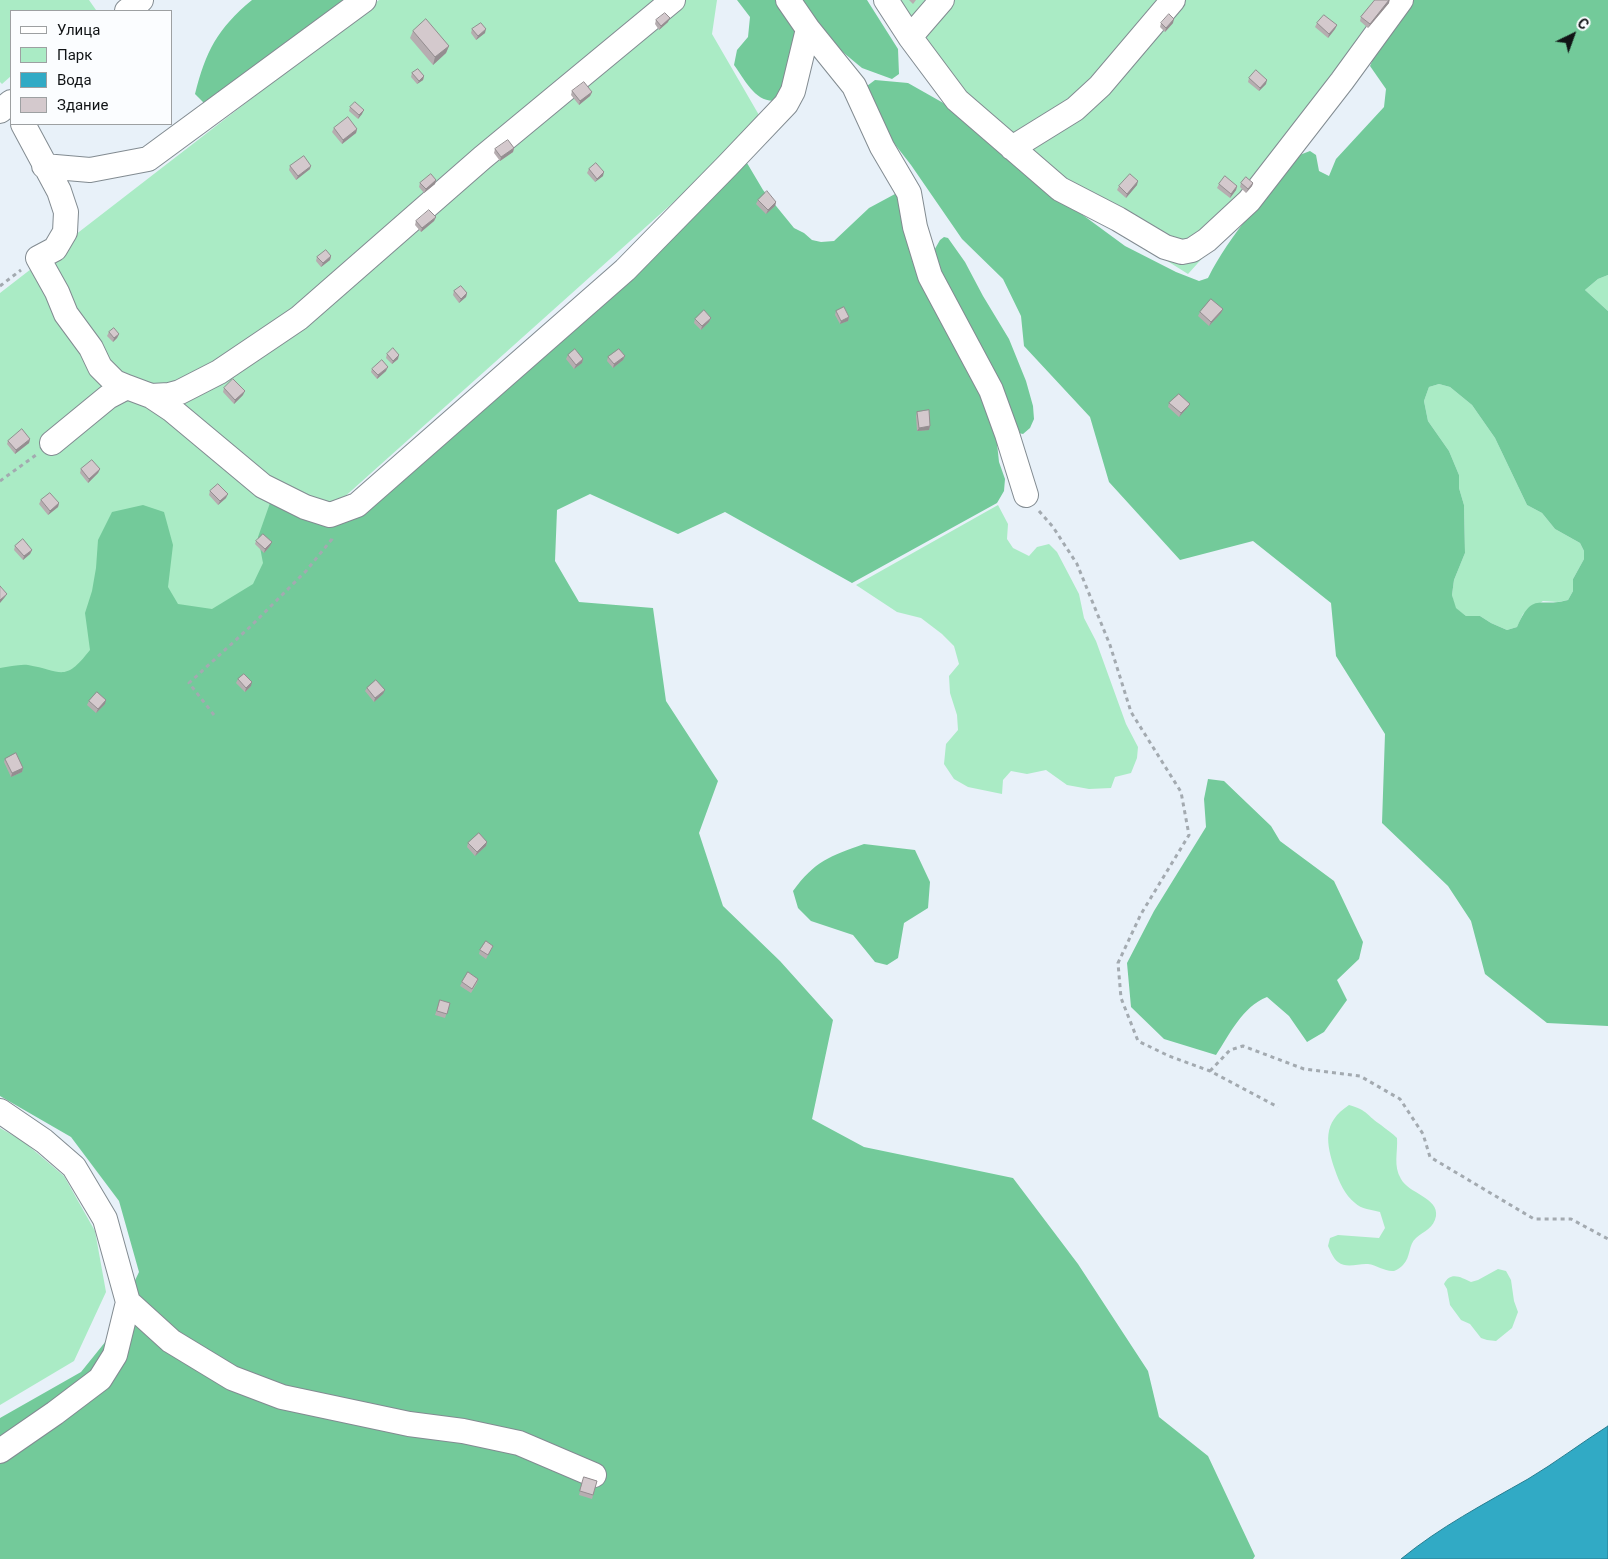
<!DOCTYPE html>
<meta charset="utf-8">
<style>
body{margin:0}
#map{position:relative;width:1608px;height:1559px;overflow:hidden;background:#e8f1f9;font-family:Roboto,sans-serif}
canvas{display:block}
.legend{position:absolute;left:10px;top:10px;width:162px;height:115px;box-sizing:border-box;background:#fbfdff;border:1px solid #9da0a2;margin:0;padding:6px 9px;list-style:none;font-size:15px;color:#111416}
.legend li{display:flex;align-items:center;gap:10px;height:25px}
.legend b{width:25px;border:1px solid #9da0a2}
.north{position:absolute;left:1548px;top:10px;width:50px;height:50px;-webkit-text-stroke:4px #fbfdff;paint-order:stroke;rotate:42deg;font-size:14px;font-weight:700;line-height:20px;text-align:center;color:#111416}
.north::after{content:'';display:block;margin:auto;width:18px;height:22px;background:#111416;clip-path:polygon(50% 0,100% 100%,50% 72%,0 100%)}
</style>
<div id="map">
<canvas width="1608" height="1559"></canvas>
<ul class="legend">
<li><b style="height:6px;background:#fff"></b>Улица</li>
<li><b style="height:14px;background:#aaebc5"></b>Парк</li>
<li><b style="height:14px;background:#31aac5"></b>Вода</li>
<li><b style="height:14px;background:#d4c9cd"></b>Здание</li>
</ul>
<div class="north">С</div>
</div>
<script>
const ctx = document.querySelector('canvas').getContext('2d');
ctx.lineJoin = 'round';
function fill(path, color) { ctx.fillStyle = color; ctx.fill(path, 'evenodd'); }
function stroke(path, color, width, dash) { ctx.strokeStyle = color; ctx.lineWidth = width; ctx.lineCap = dash ? 'butt' : 'round'; ctx.setLineDash(dash || []); ctx.stroke(path); }
const green = new Path2D(`
 M 0,0 L 89,0 L 96,10 L 11,11 L 11,76 L 2,84 L 0,82 Z
 M 379,0 L 717,0 L 712,34 L 763,122 L 322,517 L 261,588 L 198,626 L 99,654 L 62,677 L 0,685 L 0,293 Z
 M 880,0 L 1419,0 L 1280,172 L 1188,274 L 1062,195 Z
 M 1608,275 L 1608,311 L 1585,290 L 1598,279 Z
 M 1439,384 L 1450,387 L 1472,405 L 1495,438 L 1527,505 L 1542,513 L 1555,529 L 1580,543 L 1584,551 L 1584,559 L 1573,579 L 1573,591 L 1568,600 L 1558,602 L 1543,601 L 1523,614 L 1517,627 L 1507,630 L 1491,623 L 1480,616 L 1466,616 L 1455,608 L 1452,595 L 1454,580 L 1465,553 L 1464,505 L 1459,488 L 1459,475 L 1449,451 L 1428,421 L 1424,401 L 1429,387 Z
 M 998,505 L 1008,524 L 1007,539 L 1013,548 L 1029,556 L 1037,547 L 1049,544 L 1057,552 L 1079,594 L 1084,618 L 1096,641 L 1126,724 L 1138,747 L 1137,758 L 1131,773 L 1115,777 L 1111,788 L 1089,789 L 1067,785 L 1046,770 L 1027,774 L 1011,771 L 1003,780 L 1002,794 L 968,787 L 954,779 L 944,764 L 946,744 L 958,730 L 957,715 L 950,693 L 949,676 L 959,664 L 954,646 L 942,634 L 921,618 L 897,612 L 856,585 Z
 M 1349,1105 C 1368,1110 1367,1116 1381,1125 C 1387,1130 1392,1133 1397,1138 C 1398,1152 1393,1166 1401,1179 C 1408,1193 1439,1198 1436,1216 C 1434,1228 1424,1231 1416,1238 C 1408,1245 1411,1257 1403,1265 C 1401,1267 1397,1270 1394,1271 C 1385,1272 1377,1265 1368,1264 C 1359,1263 1347,1269 1338,1262 C 1333,1258 1331,1252 1328,1246 L 1330,1238 L 1338,1235 L 1379,1238 L 1385,1228 L 1380,1212 C 1372,1210 1361,1209 1355,1203 C 1345,1195 1339,1182 1335,1170 C 1326,1143 1322,1123 1349,1105 Z
 M 0,1128 L 23,1141 L 64,1176 L 95,1231 L 106,1292 L 74,1361 L 0,1405 Z
 M 1498,1269 L 1506,1271 L 1511,1280 L 1514,1301 L 1518,1312 L 1512,1328 L 1496,1341 L 1487,1340 L 1481,1338 L 1470,1324 L 1461,1320 L 1450,1305 L 1447,1289 L 1444,1284 C 1450,1271 1461,1277 1471,1282 L 1478,1280 Z`);
const forest = new Path2D(`
 M 252,0 L 351,0 L 206,105 L 195,94 C 206,51 217,29 252,0 Z
 M 737,0 L 780,0 L 796,27 L 779,100 C 756,105 746,81 734,65 L 737,50 L 748,37 L 750,17 Z
 M 798,0 L 867,0 L 898,49 L 899,74 L 892,79 L 862,68 L 822,35 Z
 M 1413,0 L 1608,0 L 1608,275 L 1598,279 L 1585,290 L 1608,311 L 1608,1026 L 1547,1023 L 1485,974 L 1471,921 L 1448,886 L 1382,823 L 1385,734 L 1336,656 L 1331,603 L 1253,541 L 1180,560 L 1109,482 L 1090,417 L 1024,346 L 1021,316 L 1003,279 L 962,239 L 911,165 L 883,129 L 867,86 L 875,80 L 908,83 L 961,113 L 1076,210 L 1125,246 L 1176,272 L 1199,281 L 1208,278 C 1230,234 1267,195 1297,156 L 1310,151 L 1316,155 L 1319,171 L 1329,176 L 1336,159 L 1384,107 L 1386,89 L 1370,66 L 1382,39 ZM 1439,384 L 1450,387 L 1472,405 L 1495,438 L 1527,505 L 1542,513 L 1555,529 L 1580,543 L 1584,551 L 1584,559 L 1573,579 L 1573,591 L 1568,600 C 1538,608 1533,591 1517,627 L 1507,630 L 1491,623 L 1480,616 L 1466,616 L 1456,608 L 1452,595 L 1454,580 L 1465,553 L 1464,505 L 1459,488 L 1459,475 L 1449,451 L 1428,421 L 1424,401 L 1429,387 Z
 M 743,160 L 747,163 L 763,190 L 794,228 L 804,233 L 812,240 L 821,242 L 834,241 L 869,208 L 895,194 L 901,196 L 985,391 L 996,434 L 999,462 L 1005,479 L 1004,491 L 997,503 L 852,583 L 725,512 L 678,534 L 590,494 L 557,510 L 555,561 L 579,602 L 653,608 L 666,701 L 718,781 L 699,833 L 723,906 L 780,961 L 833,1020 L 812,1119 L 864,1147 L 1013,1178 L 1078,1264 L 1148,1371 L 1159,1417 L 1208,1456 L 1255,1556 L 1253,1559 L 0,1559 L 0,1418 L 81,1372 L 106,1341 L 139,1272 L 119,1201 L 71,1137 L 0,1096 L 0,668 C 9,667 19,664 28,665 C 63,671 64,683 90,650 L 85,613 L 92,591 L 96,568 L 98,540 L 112,512 L 143,505 L 164,512 L 173,545 L 168,587 L 178,604 L 212,609 L 253,584 L 263,563 L 258,537 L 270,503 L 307,521 L 331,525 Z
 M 944,237 L 948,238 L 965,262 L 983,296 L 1009,339 L 1026,381 L 1033,406 L 1034,419 L 1030,428 L 1023,434 L 1014,432 L 932,254 L 940,240 Z
 M 1208,779 L 1224,781 L 1271,826 L 1280,841 L 1334,881 L 1363,942 L 1359,959 L 1337,980 L 1347,1000 L 1324,1032 L 1307,1042 L 1289,1016 L 1267,997 C 1242,1007 1230,1034 1216,1055 L 1164,1039 L 1131,1007 L 1127,963 L 1154,911 L 1206,827 L 1204,799 Z
 M 864,844 L 915,850 L 930,882 L 928,908 L 904,923 L 898,958 L 887,965 L 875,962 L 853,935 L 811,921 L 798,908 L 793,891 C 815,861 830,856 864,844 Z`);
const water = new Path2D(`
 M 1608,1426 L 1608,1559 L 1401,1559 C 1440,1527 1484,1504 1528,1479 C 1555,1463 1581,1443 1608,1426 Z`);
const path = new Path2D(`
 M 0,286 L 21,270
 M 0,481 L 36,455
 M 1039,511 L 1053,527 L 1077,564 L 1110,645 L 1131,712 L 1181,792 L 1189,835 L 1141,914 L 1118,963 L 1121,998 L 1138,1041 L 1169,1056 L 1210,1071 L 1278,1107
 M 214,715 L 189,683 L 251,626 L 306,571 L 332,539 L 332,536
 M 1210,1071 L 1230,1050 L 1243,1046 L 1304,1069 L 1360,1076 L 1400,1099 L 1423,1134 L 1430,1157 L 1534,1219 L 1571,1219 L 1608,1239`);
const minor = new Path2D(`
 M 788,0 L 808,29 L 854,86 L 882,147 L 909,193 L 915,227 L 930,276 L 991,390 L 1007,434 L 1026,495
 M 886,0 L 910,37 L 957,100 L 1060,189 L 1118,219 L 1165,247 L 1182,252 L 1192,250 L 1207,240 L 1249,201 L 1342,81 L 1401,0
 M 127,11 L 141,0
 M 910,37 L 942,0
 M 0,111 L 11,102
 M 23,124 L 59,191 L 66,212 L 65,232 L 55,249 L 38,258 L 57,292 L 66,314 L 91,348 L 100,367 L 115,382 L 127,387
 M 1012,148 L 1075,109 L 1100,86 L 1173,0
 M 44,166 L 90,170 L 148,159 L 364,0
 M 151,396 L 169,395 L 180,392 L 219,372 L 299,318 L 482,158 L 673,0
 M 52,443 L 108,397 L 127,387 L 151,396 L 172,410 L 263,486 L 305,507 L 330,515 L 357,505 L 625,270 L 727,166 L 786,104 L 793,91 L 808,29
 M 0,1111 L 44,1141 L 74,1167 L 105,1219 L 128,1302 L 171,1341 L 232,1378 L 282,1397 L 409,1424 L 463,1431 L 519,1443 L 594,1475
 M 0,1451 L 55,1413 L 100,1379 L 115,1355 L 128,1302`);
const wall = new Path2D(`
 M 909,0 L 916,0 L 913,4 Z
 M 1375,0 L 1390,0 L 1389,3 L 1368,28 L 1360,21 L 1361,17 Z
 M 656,20 L 668,22 L 659,30 L 655,24 Z
 M 1161,23 L 1173,23 L 1165,32 L 1160,27 Z
 M 1317,23 L 1337,25 L 1335,29 L 1328,38 L 1315,27 Z
 M 472,29 L 485,33 L 476,40 L 471,33 Z
 M 413,31 L 449,46 L 446,53 L 433,65 L 410,38 Z
 M 412,73 L 424,76 L 423,80 L 417,84 L 411,77 Z
 M 1249,78 L 1266,84 L 1259,91 L 1248,82 Z
 M 572,91 L 592,92 L 590,96 L 579,105 L 571,95 Z
 M 350,107 L 362,114 L 358,119 L 349,111 Z
 M 334,128 L 357,129 L 356,133 L 342,144 L 332,132 Z
 M 514,148 L 513,152 L 500,161 L 494,153 L 495,149 Z
 M 290,166 L 310,169 L 296,180 L 289,170 Z
 M 589,169 L 603,176 L 595,182 L 587,173 Z
 M 436,180 L 435,184 L 424,193 L 419,187 L 420,183 Z
 M 1241,183 L 1253,183 L 1252,186 L 1246,193 L 1240,187 Z
 M 1219,184 L 1237,186 L 1236,190 L 1230,198 L 1217,188 Z
 M 1137,185 L 1126,198 L 1117,190 L 1119,186 Z
 M 758,200 L 776,202 L 775,206 L 766,214 L 756,204 Z
 M 436,217 L 434,221 L 421,232 L 415,225 L 416,221 Z
 M 331,256 L 330,260 L 321,267 L 316,261 L 317,257 Z
 M 454,291 L 467,293 L 466,297 L 459,303 L 453,295 Z
 M 1223,309 L 1221,313 L 1209,326 L 1198,316 L 1200,312 Z
 M 836,311 L 849,317 L 848,321 L 840,324 L 835,315 Z
 M 711,318 L 709,322 L 701,330 L 694,323 L 695,319 Z
 M 109,332 L 119,334 L 117,338 L 113,342 L 107,336 Z
 M 387,354 L 398,359 L 392,364 L 386,358 Z
 M 568,355 L 583,359 L 582,363 L 574,369 L 566,359 Z
 M 625,356 L 623,360 L 613,368 L 607,361 L 608,357 Z
 M 372,369 L 386,371 L 377,379 L 371,372 Z
 M 224,388 L 243,395 L 234,404 L 223,392 Z
 M 1169,403 L 1188,407 L 1179,417 L 1168,407 Z
 M 917,412 L 930,426 L 929,430 L 917,431 L 916,416 Z
 M 30,439 L 29,443 L 15,454 L 7,444 L 8,441 Z
 M 81,469 L 100,469 L 98,473 L 88,483 L 80,473 Z
 M 210,491 L 226,498 L 218,505 L 209,495 Z
 M 41,500 L 59,503 L 58,507 L 48,515 L 39,504 Z
 M 256,541 L 270,546 L 264,553 L 255,544 Z
 M 15,546 L 32,550 L 30,554 L 23,560 L 14,550 Z
 M 238,679 L 251,686 L 245,692 L 236,683 Z
 M 367,688 L 383,694 L 374,702 L 365,691 Z
 M 89,701 L 105,704 L 96,713 L 87,705 Z
 M 5,759 L 23,768 L 22,772 L 11,777 L 4,762 Z
 M 487,842 L 486,846 L 475,856 L 467,847 L 468,843 Z
 M 493,946 L 486,959 L 479,954 L 480,950 Z
 M 478,979 L 477,983 L 471,993 L 460,986 L 462,982 Z
 M 440,1000 L 450,1003 L 445,1018 L 435,1015 Z
 M 584,1477 L 597,1481 L 592,1499 L 579,1495 Z`);
const shadedWall = new Path2D(`
 M 1389,0 L 1389,3 L 1368,28 L 1370,24 Z
 M 670,18 L 668,22 L 659,30 L 661,26 Z
 M 1174,19 L 1173,23 L 1165,32 L 1166,28 Z
 M 1337,25 L 1335,29 L 1328,38 L 1329,34 Z
 M 486,29 L 485,33 L 476,40 L 478,36 Z
 M 449,46 L 446,53 L 433,65 L 435,57 Z
 M 424,76 L 423,80 L 417,84 L 419,81 Z
 M 1267,80 L 1266,84 L 1259,91 L 1260,88 Z
 M 592,92 L 590,96 L 579,105 L 580,101 Z
 M 364,110 L 362,114 L 358,119 L 359,115 Z
 M 357,129 L 356,133 L 342,144 L 343,140 Z
 M 514,148 L 513,152 L 500,161 L 501,157 Z
 M 311,166 L 310,169 L 296,180 L 298,176 Z
 M 604,172 L 603,176 L 595,182 L 597,179 Z
 M 436,180 L 435,184 L 424,193 L 426,189 Z
 M 1138,181 L 1137,185 L 1126,198 L 1127,194 Z
 M 1253,183 L 1252,186 L 1246,193 L 1248,189 Z
 M 1237,186 L 1236,190 L 1230,198 L 1231,194 Z
 M 776,202 L 775,206 L 766,214 L 768,210 Z
 M 436,217 L 434,221 L 421,232 L 422,228 Z
 M 331,256 L 330,260 L 321,267 L 323,263 Z
 M 467,293 L 466,297 L 459,303 L 461,299 Z
 M 1223,309 L 1221,313 L 1209,326 L 1211,322 Z
 M 849,317 L 848,321 L 840,324 L 841,321 Z
 M 711,318 L 709,322 L 701,330 L 702,326 Z
 M 119,334 L 117,338 L 113,342 L 114,338 Z
 M 399,355 L 398,359 L 392,364 L 393,361 Z
 M 625,356 L 623,360 L 613,368 L 614,364 Z
 M 583,359 L 582,363 L 574,369 L 576,365 Z
 M 388,367 L 386,371 L 377,379 L 378,375 Z
 M 245,391 L 243,395 L 234,404 L 235,400 Z
 M 1190,404 L 1188,407 L 1179,417 L 1181,413 Z
 M 930,426 L 929,430 L 917,431 L 919,428 Z
 M 30,439 L 29,443 L 15,454 L 16,450 Z
 M 100,469 L 98,473 L 88,483 L 89,479 Z
 M 228,494 L 226,498 L 218,505 L 220,501 Z
 M 59,503 L 58,507 L 48,515 L 50,511 Z
 M 272,542 L 270,546 L 264,553 L 265,549 Z
 M 32,550 L 30,554 L 23,560 L 24,556 Z
 M 7,594 L 5,597 L 0,603 L 0,600 Z
 M 252,682 L 251,686 L 245,692 L 246,688 Z
 M 385,690 L 383,694 L 374,702 L 375,698 Z
 M 106,700 L 105,704 L 96,713 L 98,709 Z
 M 23,768 L 22,772 L 11,777 L 12,773 Z
 M 487,842 L 486,846 L 475,856 L 477,852 Z`);
const building = new Path2D(`
 M 1375,0 L 1389,0 L 1370,24 L 1361,17 Z
 M 665,13 L 670,18 L 661,26 L 656,20 Z
 M 1169,14 L 1174,19 L 1166,28 L 1161,23 Z
 M 1324,15 L 1337,25 L 1329,34 L 1317,23 Z
 M 426,19 L 449,46 L 435,57 L 413,31 Z
 M 481,23 L 486,29 L 478,36 L 472,29 Z
 M 418,69 L 424,76 L 419,81 L 412,73 Z
 M 1256,70 L 1267,80 L 1260,88 L 1249,78 Z
 M 584,82 L 592,92 L 580,101 L 572,91 Z
 M 355,102 L 364,110 L 359,115 L 350,107 Z
 M 348,117 L 357,129 L 343,140 L 334,128 Z
 M 508,140 L 514,148 L 501,157 L 495,149 Z
 M 304,156 L 311,166 L 298,176 L 290,166 Z
 M 596,163 L 604,172 L 597,179 L 589,169 Z
 M 431,174 L 436,180 L 426,189 L 420,183 Z
 M 1130,174 L 1138,181 L 1127,194 L 1119,186 Z
 M 1225,176 L 1237,186 L 1231,194 L 1219,184 Z
 M 1246,177 L 1253,183 L 1248,189 L 1241,183 Z
 M 767,191 L 776,202 L 768,210 L 758,200 Z
 M 429,210 L 436,217 L 422,228 L 416,221 Z
 M 326,250 L 331,256 L 323,263 L 317,257 Z
 M 461,286 L 467,293 L 461,299 L 454,291 Z
 M 1211,299 L 1223,309 L 1211,322 L 1200,312 Z
 M 844,307 L 849,317 L 841,321 L 836,311 Z
 M 704,310 L 711,318 L 702,326 L 695,319 Z
 M 114,328 L 119,334 L 114,338 L 109,332 Z
 M 393,348 L 399,355 L 393,361 L 387,354 Z
 M 575,349 L 583,359 L 576,365 L 568,355 Z
 M 619,349 L 625,356 L 614,364 L 608,357 Z
 M 382,360 L 388,367 L 378,375 L 372,369 Z
 M 233,379 L 245,391 L 235,400 L 224,388 Z
 M 1179,394 L 1190,404 L 1181,413 L 1169,403 Z
 M 929,410 L 930,426 L 919,428 L 917,412 Z
 M 22,429 L 30,439 L 16,450 L 8,441 Z
 M 92,460 L 100,469 L 89,479 L 81,469 Z
 M 218,484 L 228,494 L 220,501 L 210,491 Z
 M 50,493 L 59,503 L 50,511 L 41,500 Z
 M 263,534 L 272,542 L 265,549 L 256,541 Z
 M 23,539 L 32,550 L 24,556 L 15,546 Z
 M 0,586 L 7,594 L 0,600 Z
 M 244,674 L 252,682 L 246,688 L 238,679 Z
 M 376,680 L 385,690 L 375,698 L 367,688 Z
 M 97,692 L 106,700 L 98,709 L 89,701 Z
 M 16,753 L 23,768 L 12,773 L 5,759 Z
 M 479,833 L 487,842 L 477,852 L 468,843 Z
 M 486,941 L 493,946 L 488,955 L 480,950 Z
 M 468,972 L 478,979 L 472,989 L 462,982 Z
 M 440,1000 L 450,1003 L 447,1014 L 437,1011 Z
 M 584,1477 L 597,1481 L 593,1495 L 580,1491 Z`);
fill(green, '#aaebc5');
fill(forest, '#73ca9a');
fill(water, '#31aac5');
stroke(water, '#277d90', 1);
stroke(minor, '#828b91', 26);
stroke(path, '#a3aab0', 3, [4, 4]);
stroke(minor, '#fff', 24);
fill(wall, '#b6adb0');
fill(shadedWall, '#948d90');
fill(building, '#d4c9cd');
stroke(building, '#948d90', 1);
</script>
